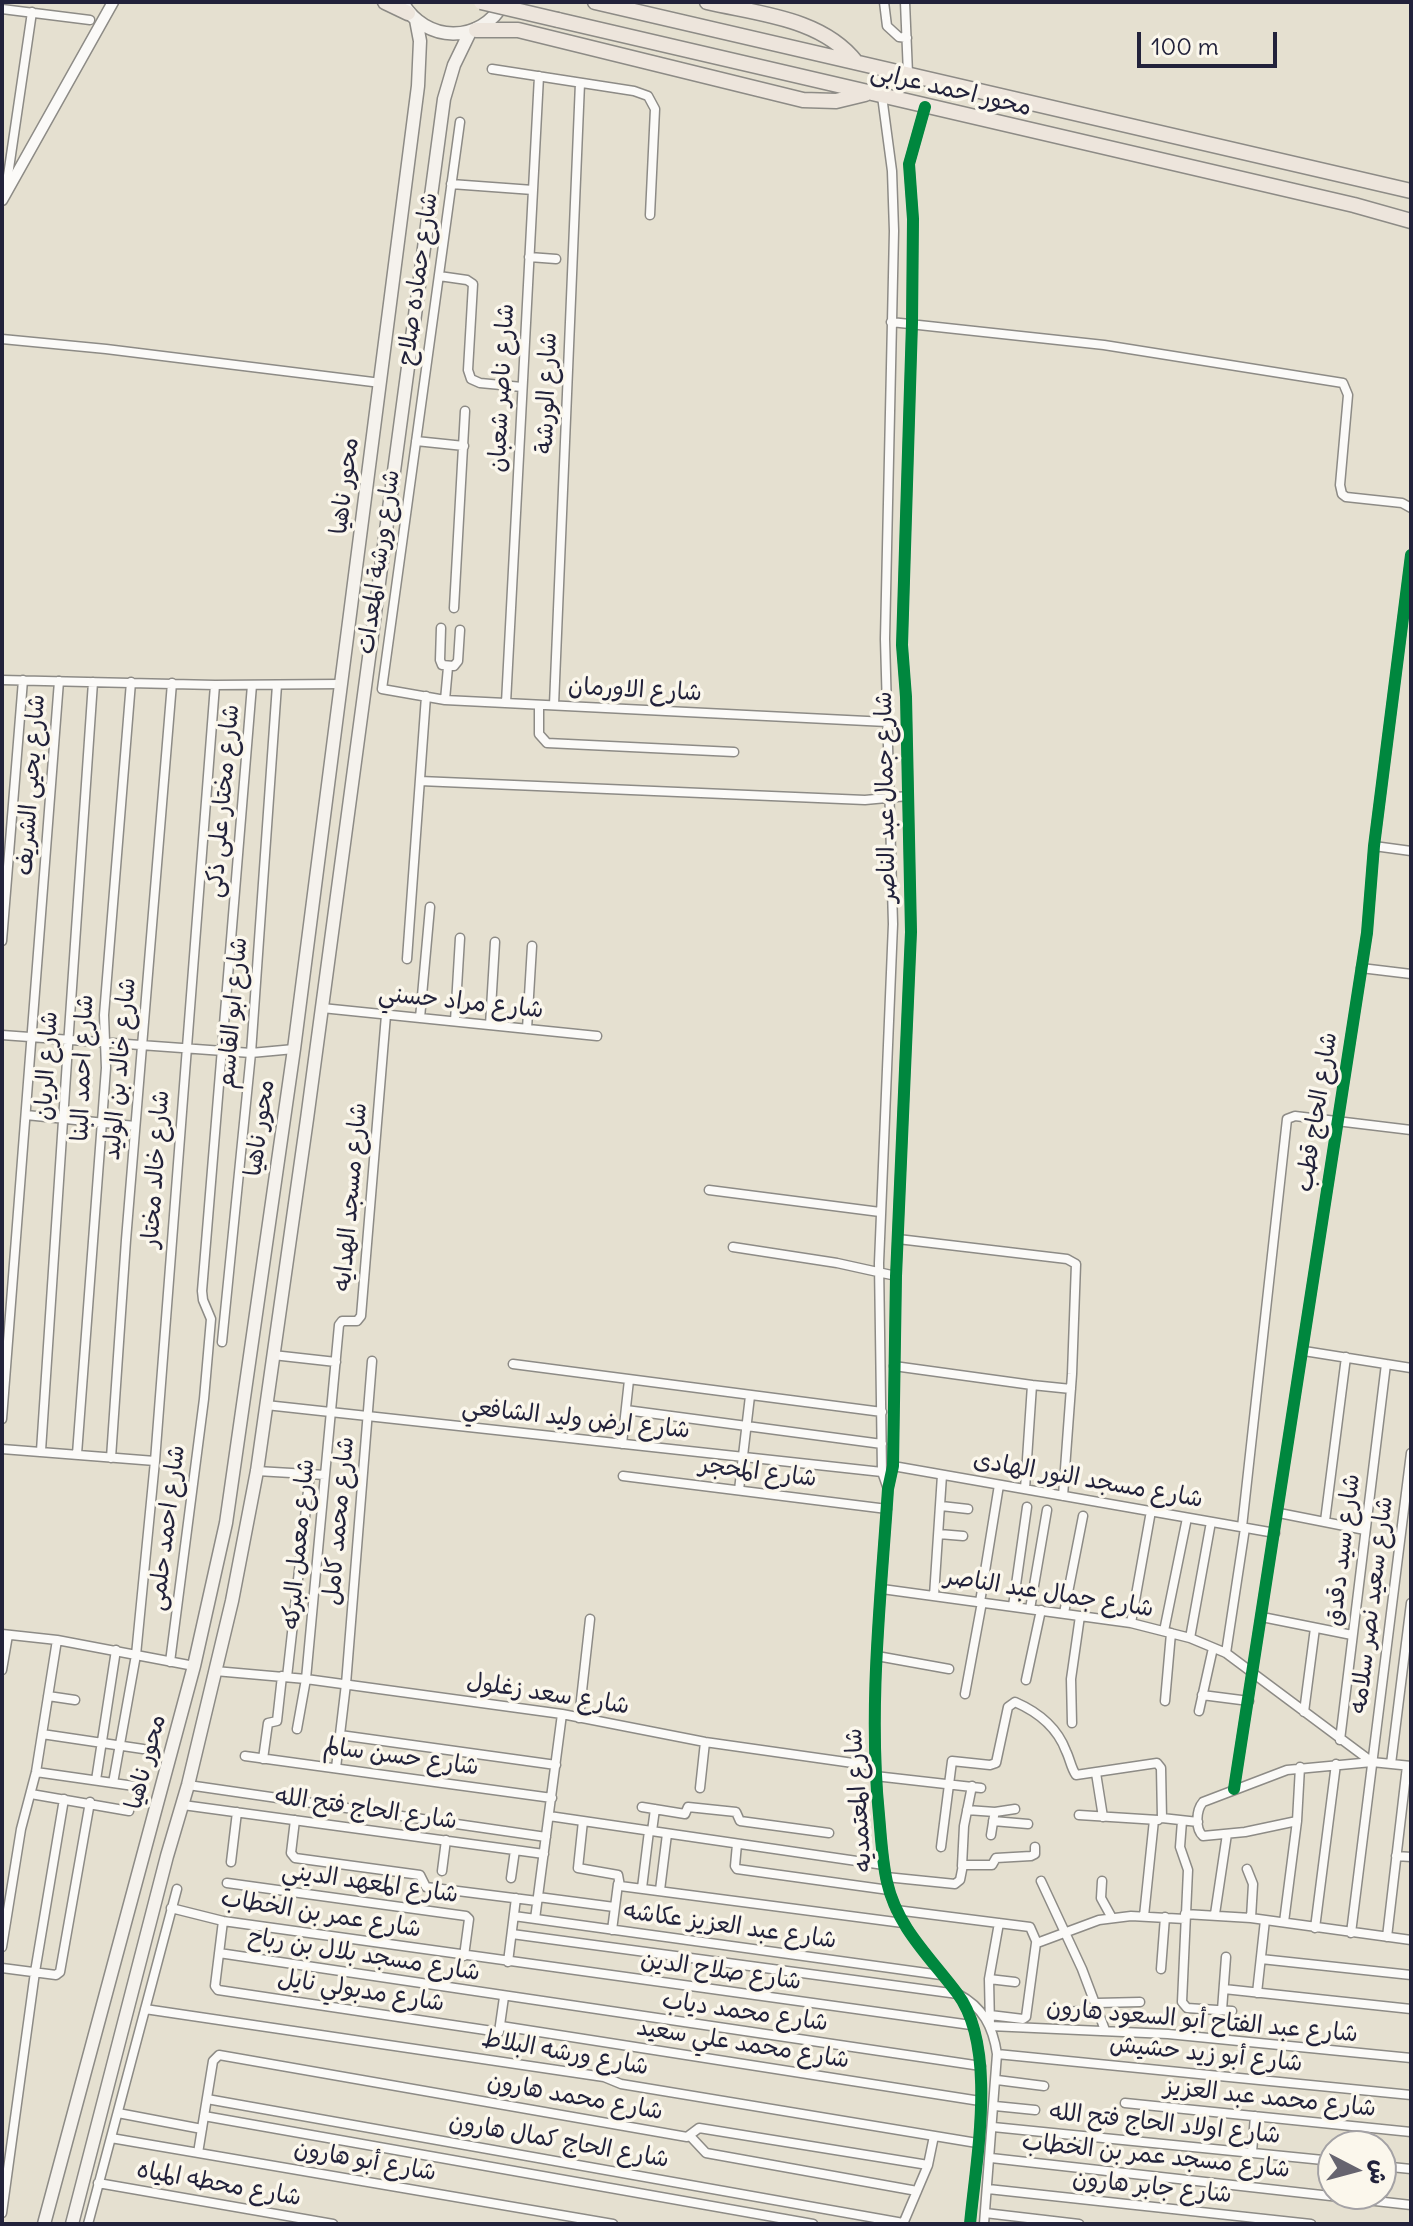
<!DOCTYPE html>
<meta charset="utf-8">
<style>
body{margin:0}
#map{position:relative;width:1413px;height:2226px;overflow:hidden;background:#e5e0d0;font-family:Delius,"Playpen Sans Arabic",sans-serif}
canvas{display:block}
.frame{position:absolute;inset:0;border:4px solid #22223b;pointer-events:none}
.north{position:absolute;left:1317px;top:2130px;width:80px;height:80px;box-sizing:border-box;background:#fbf7ec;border:2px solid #a4a2a5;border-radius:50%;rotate:96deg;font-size:22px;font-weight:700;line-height:32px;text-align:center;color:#22223b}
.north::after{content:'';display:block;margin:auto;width:28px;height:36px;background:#66646f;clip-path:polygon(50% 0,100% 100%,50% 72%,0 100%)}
.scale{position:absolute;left:1137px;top:32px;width:140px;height:36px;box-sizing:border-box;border:4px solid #22223b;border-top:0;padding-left:10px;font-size:24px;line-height:28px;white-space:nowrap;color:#22223b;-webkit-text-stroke:6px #fbf7ec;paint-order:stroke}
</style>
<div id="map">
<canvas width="1413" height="2226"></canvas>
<div class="frame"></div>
<div class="north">ش</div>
<div class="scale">100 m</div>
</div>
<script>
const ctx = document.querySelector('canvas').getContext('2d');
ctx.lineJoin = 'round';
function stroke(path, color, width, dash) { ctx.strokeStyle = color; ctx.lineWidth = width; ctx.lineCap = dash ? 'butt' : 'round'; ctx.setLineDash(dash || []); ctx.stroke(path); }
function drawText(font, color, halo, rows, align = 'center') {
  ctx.font = font + ' Delius,"Playpen Sans Arabic",sans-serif'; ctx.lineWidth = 7; ctx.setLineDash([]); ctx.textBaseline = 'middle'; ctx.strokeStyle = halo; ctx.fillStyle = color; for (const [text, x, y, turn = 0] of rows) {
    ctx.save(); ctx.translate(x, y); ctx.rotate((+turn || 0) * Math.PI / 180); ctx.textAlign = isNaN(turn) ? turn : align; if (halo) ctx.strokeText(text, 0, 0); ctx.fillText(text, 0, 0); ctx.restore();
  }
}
const minor = new Path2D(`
 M 884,2 L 887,26 L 899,37 L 907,38
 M 905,2 L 908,74
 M 2,9 L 90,20
 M 492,69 L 634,91 L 648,96 L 655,109 L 650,215
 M 882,96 L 892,171 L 894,231 L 885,639 L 893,924 L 879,1263 L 882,1472 L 888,1489
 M 925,107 L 909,164 L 913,219 L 912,323 L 902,645 L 906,697 L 911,932 L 896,1276 L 893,1466 L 888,1489 C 881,1597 868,1707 879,1815 C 881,1837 882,1860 887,1882 C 897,1927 930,1957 957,1993 C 998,2047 976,2159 970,2224
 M 460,122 L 382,689 L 445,700 L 887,722
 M 451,184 L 533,190
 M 6,189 L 32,12
 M 529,257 L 556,259
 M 439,276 L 467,280 L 473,284 L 468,370 L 471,379 L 480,383 L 522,387
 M 891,322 L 1104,345 L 1343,383 L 1348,395 L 1340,485 L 1342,494 L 1346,497 L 1402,503 L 1411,508
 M 2,339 L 106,349 L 381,383
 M 416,441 L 464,446
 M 454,608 L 465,411
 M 441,628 L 440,660 L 442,665 L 454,666 L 458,661 L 460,630
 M 2,680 L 215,685 L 341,684
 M 445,700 L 448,667
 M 506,703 L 539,76
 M 539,705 L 539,734 L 547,743 L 734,752
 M 554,705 L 580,83
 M 420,781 L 865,800 L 908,796
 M 1374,846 L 1411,851
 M 2,941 L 23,680
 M 407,959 L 426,696
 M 1361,968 L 1411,974
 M 322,1008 L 597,1036
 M 420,1018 L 430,907
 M 455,1021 L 460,938
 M 490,1025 L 495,942
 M 527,1029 L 532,946
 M 2,1035 L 251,1053 L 294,1049
 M 26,1115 L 135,1126
 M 709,1190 L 880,1212
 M 898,1239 L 1067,1259 L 1076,1264 L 1072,1374 L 1063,1496
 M 733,1247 L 837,1263 L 896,1276
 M 222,1342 L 251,1053 L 277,685
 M 1304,1351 L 1411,1368
 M 273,1355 L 336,1362
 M 513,1364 L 882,1412
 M 894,1366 L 1032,1385 L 1025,1489
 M 1032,1385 L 1071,1389
 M 266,1405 L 882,1472
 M 626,1410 L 882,1444
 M 2,1419 L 59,681
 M 622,1444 L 629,1380
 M 2,1449 L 155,1461
 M 41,1451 C 59,1195 74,938 93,682
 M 77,1454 L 106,1068 L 104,1015 L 131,682
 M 111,1458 L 126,1240 L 172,683
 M 893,1466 L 1275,1533
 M 257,1471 L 325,1475
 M 623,1476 L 887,1509
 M 739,1490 L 750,1396
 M 941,1506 L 968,1509
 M 1279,1513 L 1365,1530
 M 1325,1521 L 1346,1357
 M 1242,1527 L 1287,1119 L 1295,1116 L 1411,1130
 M 939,1534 L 963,1536
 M 882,1589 L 1131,1623 L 1190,1638 L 1226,1653 L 1372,1762 L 1411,1766
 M 934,1596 L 942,1475
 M 980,1602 L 999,1485
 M 1013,1606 L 1027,1507
 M 1030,1609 L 1047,1510
 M 1064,1613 L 1083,1516
 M 1262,1617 L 1352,1635
 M 1131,1623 L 1151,1511
 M 1164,1631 L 1187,1518
 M 2,1634 L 57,1640 L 194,1666
 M 1190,1638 L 1211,1522
 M 1226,1653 L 1245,1528
 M 877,1656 L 949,1669
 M 170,1662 L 204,1399 L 211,1319 L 203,1300 L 202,1291 L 252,685
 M 2,1670 L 8,1635
 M 215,1671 L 306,1679 L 562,1714 L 705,1742 L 874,1766
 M 287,1677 L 310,1473
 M 1026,1680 L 1041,1610
 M 965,1694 L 982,1602
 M 1202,1695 L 1249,1701
 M 48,1696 L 75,1700
 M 1165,1701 L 1171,1633
 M 1199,1711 L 1213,1648
 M 1304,1712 L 1315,1628
 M 579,1718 L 590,1619
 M 1072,1723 L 1071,1679 L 1080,1616
 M 297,1729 L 306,1679 L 339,1325 L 342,1321 L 357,1321 L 361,1316 L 386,1015
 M 42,1734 L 143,1749
 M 340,1735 L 556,1765
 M 1340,1740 L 1386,1364
 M 245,1756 L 552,1798
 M 263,1759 L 268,1723 L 277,1721 L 282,1676
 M 1391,1764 L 1411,1603
 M 336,1768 L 346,1684 L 372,1361
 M 36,1772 L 134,1786
 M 1096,1773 L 1103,1817
 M 875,1776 L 981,1788
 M 96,1780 L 116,1650
 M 113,1783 L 136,1655 L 155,1461 L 215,685
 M 188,1785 L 546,1837
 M 700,1788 L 705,1742
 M 1234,1789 L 1367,933 L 1374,846 L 1411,555
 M 31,1794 L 129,1811
 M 183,1805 L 544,1854
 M 642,1807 L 685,1814 L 688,1807 L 736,1812 L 740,1821 L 829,1833
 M 967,1810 L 995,1812 L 1015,1809
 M 1079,1815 L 1158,1820
 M 549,1816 L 884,1865
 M 295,1820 L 291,1853 L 295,1858 L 420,1875 L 426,1887 L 537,1901
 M 583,1821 L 578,1868 L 618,1875 L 620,1886 L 903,1923
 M 993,1821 L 1028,1824
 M 1182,1821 L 1180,1847 L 1188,1870 L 1182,2002 L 1187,2008 L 1232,2011
 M 1297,1821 L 1245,1832 L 1203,1836 C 1195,1829 1196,1810 1203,1802 L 1287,1770 L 1372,1762
 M 652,1831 L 655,1809
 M 991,1835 L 994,1816
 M 737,1844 L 735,1866 L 737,1869 L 889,1890
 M 941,1847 L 952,1761 L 990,1765 L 996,1763 L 1008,1707 L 1015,1702 C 1038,1712 1057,1727 1066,1751 C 1070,1759 1071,1768 1076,1775 L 1157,1763 L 1161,1768 L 1162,1818 L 1198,1822
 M 1396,1856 L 1411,1857
 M 231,1862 L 237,1812
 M 962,1866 L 964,1826 L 972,1786
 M 1247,1869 L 1253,1884 L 1251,1918
 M 442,1871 L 446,1840
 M 886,1877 L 955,1884 L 960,1880 L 963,1865 L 992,1865 L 996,1858 L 1031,1856 L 1035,1854 L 1035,1847
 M 511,1878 L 515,1850
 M 1041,1881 L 1082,1969 L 1105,2030
 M 1102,1881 L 1101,1898 L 1112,1918
 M 227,1883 L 466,1916 L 469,1919 L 464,1956
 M 642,1888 L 649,1831
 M 660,1890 L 667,1834
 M 538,1897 L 614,1907
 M 171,1908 L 223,1921 L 971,2025
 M 896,1910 L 1030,1927 L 1037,1943 L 1099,1920 L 1131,1916 L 1185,1919
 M 1185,1914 L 1251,1918 L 1411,1940
 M 1215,1914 L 1227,1834
 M 514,1916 L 941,1975
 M 1144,1916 L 1154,1820
 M 535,1919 L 562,1714
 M 223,1921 L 215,1986 L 218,1990 L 499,2032 L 504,1997
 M 1284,1922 L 1297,1821 L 1300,1767
 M 999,1923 L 989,1979 L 990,2026 L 1168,2034 L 1411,2058
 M 1315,1928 L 1336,1764
 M 612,1930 L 618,1884
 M 1351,1933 L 1411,1453
 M 512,1934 L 958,1994 C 983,2007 993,2027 997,2054 L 984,2224
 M 1387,1937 L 1407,1766
 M 2,1947 L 21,1829 L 36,1772 L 57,1640
 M 219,1953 L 981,2066
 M 1261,1959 L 1411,1975
 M 508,1962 L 516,1898
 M 2,1968 L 56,1975 L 60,1972 L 90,1802
 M 1161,1969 L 1165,1917
 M 989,1979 L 1015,1982
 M 1224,1989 L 1411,2009
 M 1257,1993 L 1265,1920
 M 1097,2003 L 1140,2002
 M 145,2009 L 604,2077 L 621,2084 L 977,2143
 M 1222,2010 L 1226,1957
 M 1063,2012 L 1099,2010
 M 990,2015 L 1023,2019 L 1026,2017 L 1036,1943
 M 501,2026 L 980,2101
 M 997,2054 L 1411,2095
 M 997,2080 L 1044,2086
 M 207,2099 L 903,2223
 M 1125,2103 L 1411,2132
 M 995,2106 L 1035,2110
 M 118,2113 L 202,2129
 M 204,2116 L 813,2224
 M 993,2127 L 1333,2161
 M 691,2137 L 706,2153 L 917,2191
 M 111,2138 L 613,2224
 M 1252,2152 L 1255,2116
 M 198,2153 L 213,2061 L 219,2055 L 687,2137 L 699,2128 L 928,2165
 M 991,2158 L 1411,2205
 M 1381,2166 L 1411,2169
 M 98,2183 L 333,2224
 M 988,2189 L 1311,2224
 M 2,2213 L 35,1972 L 64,1799
 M 985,2213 L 1079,2224
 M 88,2224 L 177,1889
 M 903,2224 L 928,2165 L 934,2136`);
const tertiary = new Path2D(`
 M 2,200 L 113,2`);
const secondary = new Path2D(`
 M 402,2 C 425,43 481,45 504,2
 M 44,2224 L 194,1666 L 226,1523 L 294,1049 L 418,86 L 420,41 L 416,20
 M 72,2224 L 167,1856 L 188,1785 L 232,1601 L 257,1471 L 307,1119 L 444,99 L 454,65 L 470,32`);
const primary = new Path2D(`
 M 385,2 L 408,13
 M 595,2 L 1411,191
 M 707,2 C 758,14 822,18 856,62
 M 558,20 L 1354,205 L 1411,221
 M 476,30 L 518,30 L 803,100 L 836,101 L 865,94`);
const primaryBridge = new Path2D(`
 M 481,2 L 558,20`);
const cycleway = new Path2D(`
 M 925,107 L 909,164 L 913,219 L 912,323 L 902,645 L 906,697 L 911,932 L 896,1276 L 893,1466 L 888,1489 C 881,1597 868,1707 879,1815 C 881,1837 882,1860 887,1882 C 897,1927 930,1957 957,1993 C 998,2047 976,2159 970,2224
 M 1234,1789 L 1367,933 L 1374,846 L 1411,555`);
const streetNames = [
 ["محور احمد عرابى",951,90,13],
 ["شارع حماده صلاح",418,279,-82],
 ["شارع ناصر شعبان",502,388,-87],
 ["شارع الورشة",547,393,-88],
 ["محور ناهيا",345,486,-83],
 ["شارع ورشة المعدات",379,562,-82],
 ["شارع الاورمان",635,690,3],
 ["شارع يحيى الشريف",31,785,-86],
 ["شارع جمال عبد الناصر",886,797,-91],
 ["شارع مختار على ذكى",223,801,-85],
 ["شارع مراد حسني",461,1002,6],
 ["شارع ابو القاسم",233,1013,-85],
 ["شارع الريان",47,1066,-87],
 ["شارع احمد البنا",83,1068,-88],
 ["شارع خالد بن الوليد",120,1069,-85],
 ["شارع الحاج قطب",1317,1112,-81],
 ["محور ناهيا",260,1128,-82],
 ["شارع خالد مختار",156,1169,-86],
 ["شارع مسجد الهدايه",351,1197,-85],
 ["شارع ارض وليد الشافعي",576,1419,6],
 ["شارع المحجر",758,1472,7],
 ["شارع مسجد النور الهادى",1088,1480,10],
 ["شارع محمد كامل",339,1521,-85],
 ["شارع احمد حلمى",167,1528,-83],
 ["شارع معمل البركه",299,1544,-85],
 ["شارع سيد دقدق",1343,1550,-83],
 ["شارع جمال عبد الناصر",1049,1593,9],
 ["شارع سعيد نصر سلامه",1372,1605,-83],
 ["شارع سعد زغلول",548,1694,9],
 ["شارع حسن سالم",401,1757,8],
 ["محور ناهيا",146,1762,-75],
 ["شارع المعتمديه",859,1800,-94],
 ["شارع الحاج فتح الله",366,1809,8],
 ["شارع المعهد الديني",370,1883,8],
 ["شارع عمر بن الخطاب",321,1914,9],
 ["شارع عبد العزيز عكاشه",730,1926,8],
 ["شارع مسجد بلال بن رباح",364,1955,9],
 ["شارع صلاح الدين",721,1971,8],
 ["شارع مدبولي نايل",361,1991,9],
 ["شارع محمد دياب",745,2012,8],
 ["شارع عبد الفتاح أبو السعود هارون",1202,2021,5],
 ["شارع محمد علي سعيد",743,2044,9],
 ["شارع ورشه البلاط",565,2053,10],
 ["شارع أبو زيد حشيش",1206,2054,6],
 ["شارع محمد هارون",575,2097,10],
 ["شارع محمد عبد العزيز",1270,2098,6],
 ["شارع اولاد الحاج فتح الله",1165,2124,6],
 ["شارع الحاج كمال هارون",559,2141,10],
 ["شارع مسجد عمر بن الخطاب",1156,2156,6],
 ["شارع أبو هارون",365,2161,10],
 ["شارع محطه المياه",219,2184,10],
 ["شارع جابر هارون",1152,2187,6]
];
stroke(minor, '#8d8b86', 11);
stroke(tertiary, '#8d8b86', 13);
stroke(secondary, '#8d8b86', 15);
stroke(primary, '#8d8b86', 17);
stroke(minor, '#fbfaf8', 8);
stroke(tertiary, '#fbfaf8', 10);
stroke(secondary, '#f5f2ed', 12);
stroke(primary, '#ede5dc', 14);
stroke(primaryBridge, '#8d8b86', 17, []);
stroke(primaryBridge, '#ede5dc', 14);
stroke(cycleway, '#00873e', 12);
drawText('24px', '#22223b', '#fbf7ec', streetNames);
</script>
